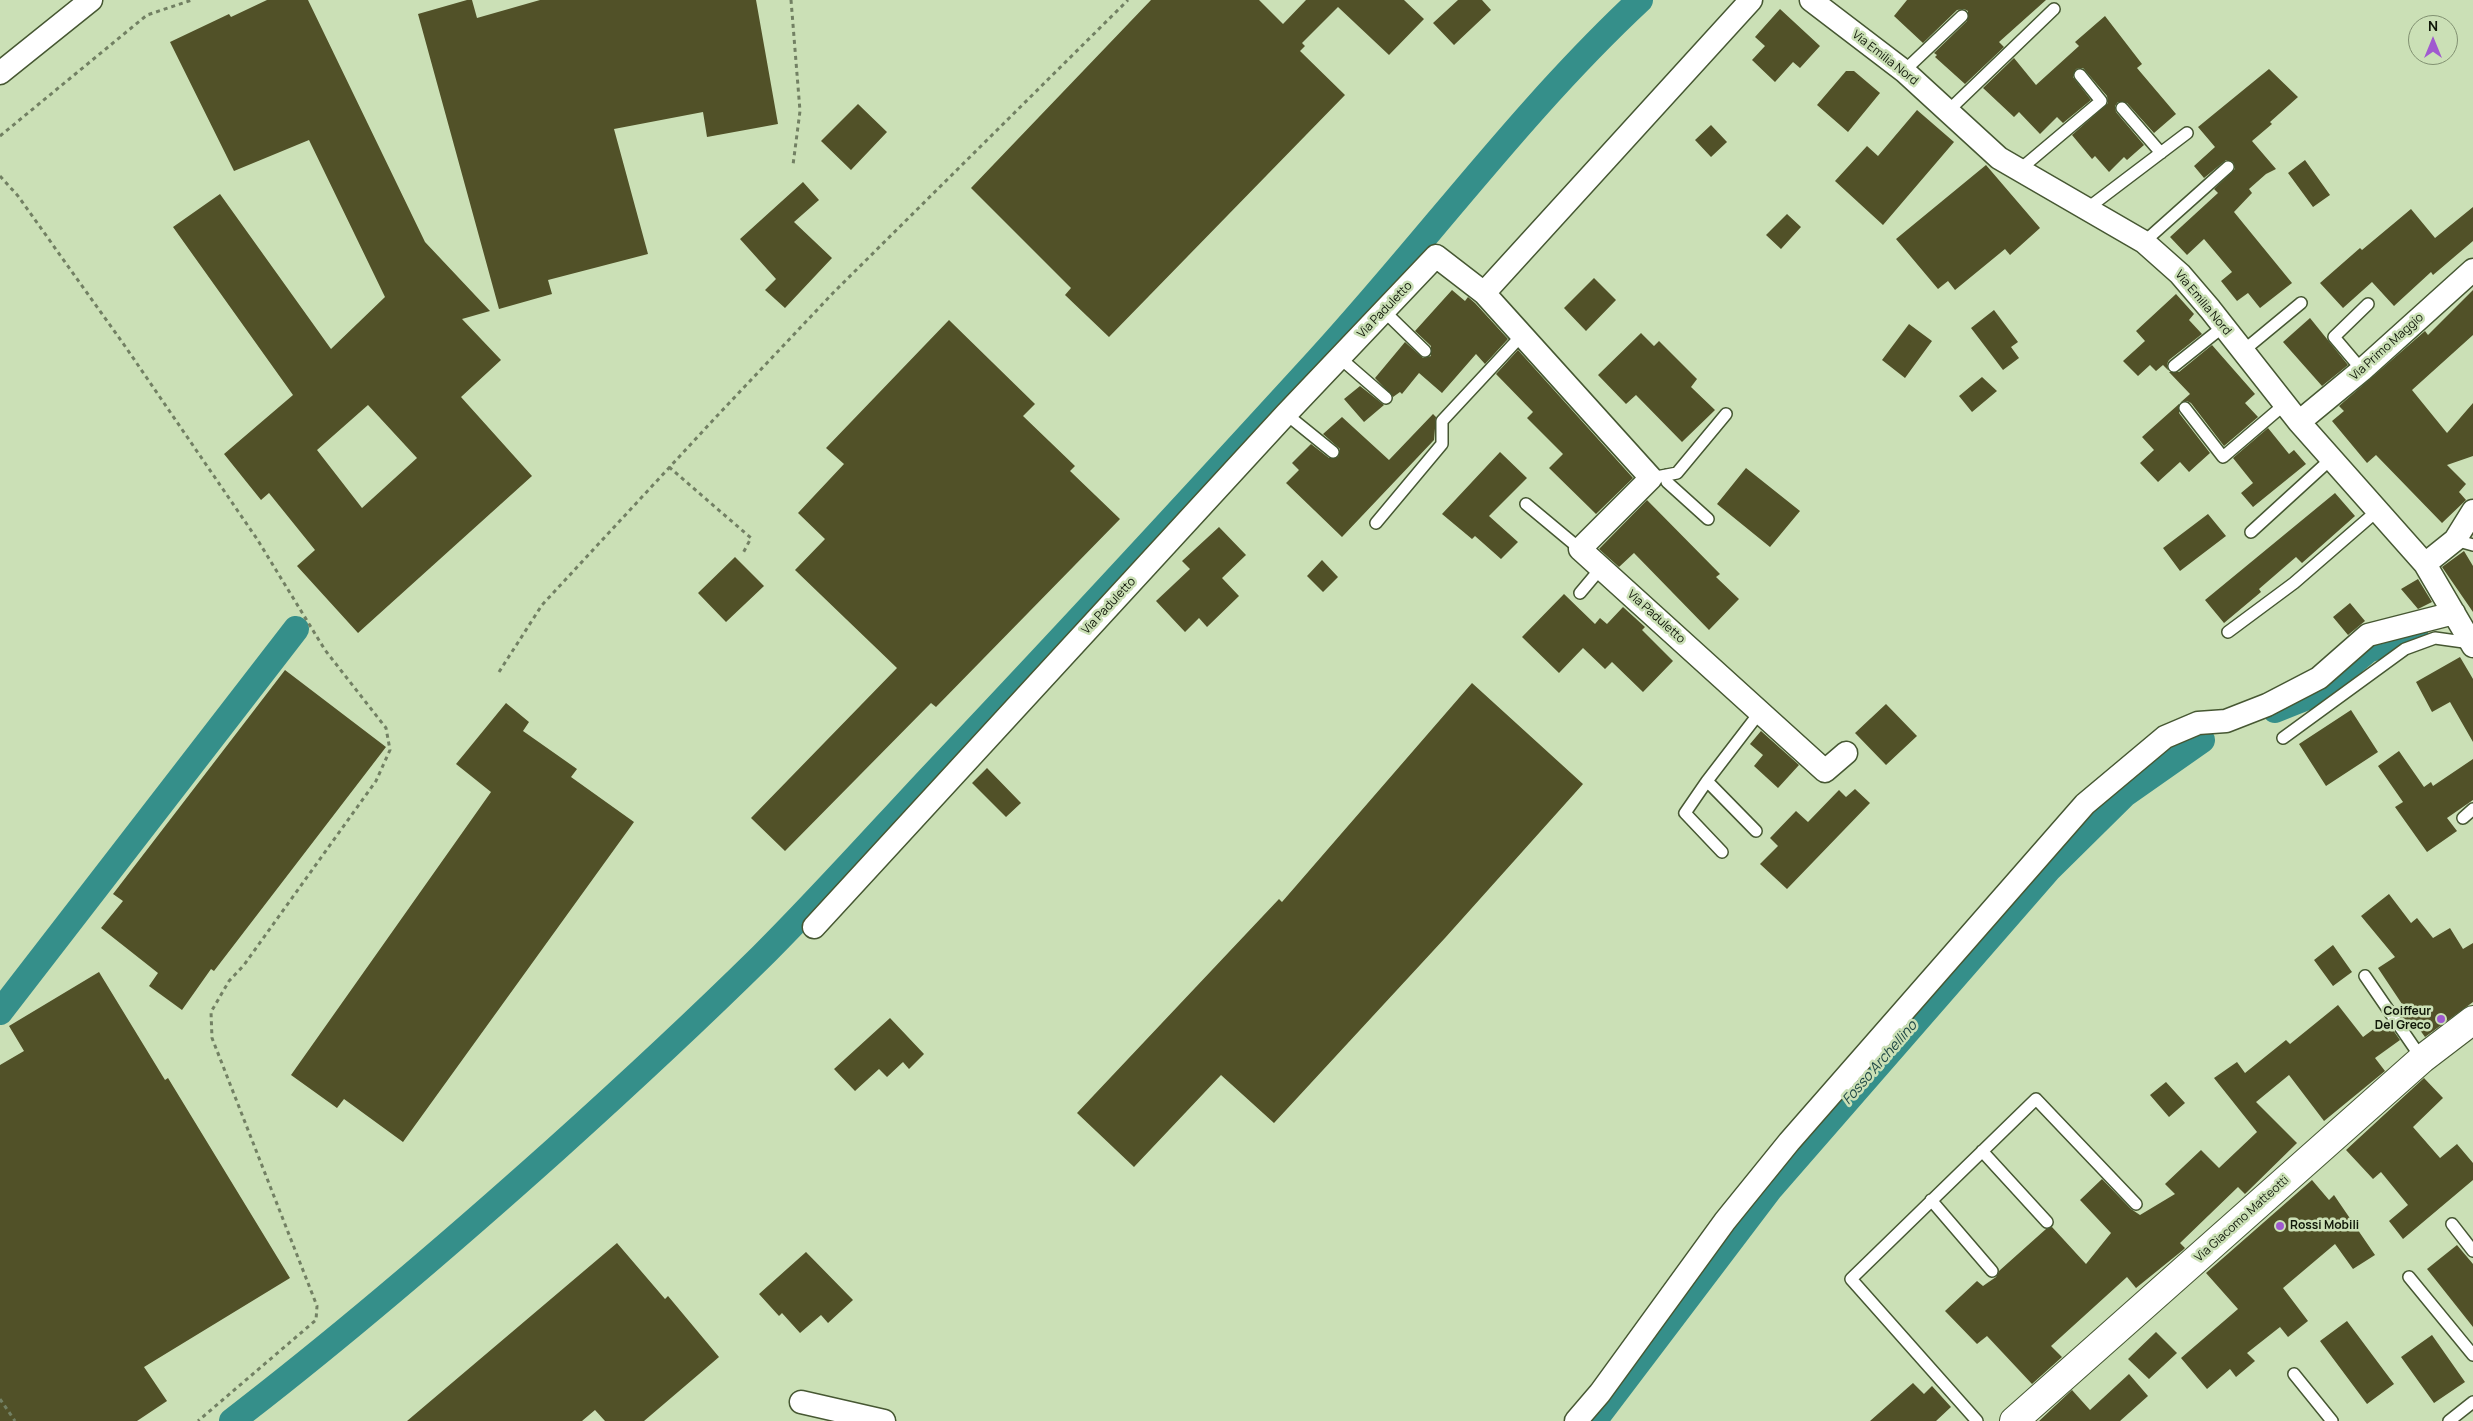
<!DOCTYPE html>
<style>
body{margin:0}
#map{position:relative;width:2473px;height:1421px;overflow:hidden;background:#cbe0b6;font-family:Manrope,sans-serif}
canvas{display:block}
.north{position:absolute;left:2408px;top:15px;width:50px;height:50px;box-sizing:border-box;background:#cbe0b6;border:1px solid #819071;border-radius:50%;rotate:0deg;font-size:14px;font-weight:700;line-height:20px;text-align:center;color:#111809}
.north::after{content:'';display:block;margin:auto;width:18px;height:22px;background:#a05acf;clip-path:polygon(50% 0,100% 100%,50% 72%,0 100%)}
</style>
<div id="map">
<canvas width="2473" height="1421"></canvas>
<div class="north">N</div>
</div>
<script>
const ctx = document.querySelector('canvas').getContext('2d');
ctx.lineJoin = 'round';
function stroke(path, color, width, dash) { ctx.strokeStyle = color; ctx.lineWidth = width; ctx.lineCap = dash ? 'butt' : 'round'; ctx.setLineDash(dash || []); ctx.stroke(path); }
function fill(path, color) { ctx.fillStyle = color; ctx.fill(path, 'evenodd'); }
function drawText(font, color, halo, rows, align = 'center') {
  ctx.font = font + ' Manrope,sans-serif'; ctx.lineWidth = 5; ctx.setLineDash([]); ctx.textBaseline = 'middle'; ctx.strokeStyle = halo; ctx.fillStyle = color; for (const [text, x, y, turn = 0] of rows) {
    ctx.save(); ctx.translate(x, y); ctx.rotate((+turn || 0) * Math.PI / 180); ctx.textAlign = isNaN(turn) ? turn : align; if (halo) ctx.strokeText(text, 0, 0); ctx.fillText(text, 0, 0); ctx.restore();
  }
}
const canal = new Path2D(`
 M 2275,710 L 2315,694 L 2368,650 L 2415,633
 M 0,1012 L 296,629
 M 232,1421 C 344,1335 451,1243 556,1149 C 626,1086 695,1022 762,956 C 819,899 873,839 928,780 C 1059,642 1189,501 1318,360 C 1427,241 1522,110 1640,0
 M 1594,1421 L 1770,1189 L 2049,869 L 2125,794 L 2202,740`);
const building = new Path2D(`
 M 267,0 L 308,0 L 425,242 L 490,311 L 462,319 L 501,360 L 461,397 L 532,476 L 358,633 L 297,566 L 315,550 L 269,493 L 261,500 L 224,454 L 293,395 L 173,227 L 220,194 L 331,349 L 385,297 L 309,140 L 234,171 L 170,42 L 229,14 L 231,17 ZM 368,405 L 417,458 L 362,508 L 317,450 Z
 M 467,0 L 472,0 L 477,18 L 540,0 L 756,0 L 778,124 L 707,137 L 703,112 L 614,129 L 648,254 L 548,280 L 552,294 L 499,309 L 418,14 Z
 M 1151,0 L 1259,0 L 1283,24 L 1306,0 L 1404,0 L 1424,19 L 1389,55 L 1338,7 L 1302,43 L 1305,46 L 1300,51 L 1345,95 L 1109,337 L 1065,295 L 1071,288 L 971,188 Z
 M 1458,0 L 1482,0 L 1491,10 L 1454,45 L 1433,23 Z
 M 1907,0 L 2046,0 L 1999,42 L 2004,47 L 1965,84 L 1935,57 L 1937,55 L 1934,53 L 1967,21 L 1968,11 L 1964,9 L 1957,10 L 1923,43 L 1894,16 Z
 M 1780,9 L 1820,46 L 1800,68 L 1793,62 L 1775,82 L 1752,60 L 1765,46 L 1755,37 Z
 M 2105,16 L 2142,64 L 2137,68 L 2176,114 L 2154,133 L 2127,103 L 2118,102 L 2115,106 L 2116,112 L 2144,145 L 2127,160 L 2124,157 L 2109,172 L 2095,156 L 2092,159 L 2072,135 L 2108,103 L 2107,96 L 2083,68 L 2076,69 L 2073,77 L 2091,100 L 2063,123 L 2057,117 L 2040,134 L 2019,112 L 2014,117 L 1983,88 L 2014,58 L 2036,85 L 2079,46 L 2075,42 Z
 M 2269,69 L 2298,97 L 2270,122 L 2272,124 L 2252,141 L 2276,169 L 2266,174 L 2249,189 L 2252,193 L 2234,212 L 2292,283 L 2260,308 L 2248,293 L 2237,301 L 2221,281 L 2232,272 L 2204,239 L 2187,255 L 2170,237 L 2218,193 L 2214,189 L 2235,169 L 2233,162 L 2226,160 L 2204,178 L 2194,166 L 2215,147 L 2198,127 Z
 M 1846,71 L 1854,71 L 1880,93 L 1848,132 L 1817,105 Z
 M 858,104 L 887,132 L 851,170 L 821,141 Z
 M 1917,110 L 1954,142 L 1883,225 L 1835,181 L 1867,146 L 1878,156 Z
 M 1711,125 L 1727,142 L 1711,157 L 1695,140 Z
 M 2305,160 L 2330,195 L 2313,207 L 2288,173 Z
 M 1986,165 L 2040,228 L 2010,255 L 2005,249 L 1955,290 L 1948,281 L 1938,289 L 1896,239 Z
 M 803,182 L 819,200 L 794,222 L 832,258 L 785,308 L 765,290 L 776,279 L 740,239 Z
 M 2473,207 L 2473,241 L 2433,275 L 2431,272 L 2394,306 L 2372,282 L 2343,308 L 2320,283 L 2360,248 L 2362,250 L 2411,209 L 2435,238 Z
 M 1787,214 L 1801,227 L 1781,249 L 1766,235 Z
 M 1594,278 L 1616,300 L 1586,331 L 1564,308 Z
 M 1452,290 L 1465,301 L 1468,297 L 1475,303 L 1508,339 L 1485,364 L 1476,354 L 1442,393 L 1419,373 L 1402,394 L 1400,392 L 1393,397 L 1375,378 L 1405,342 L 1423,358 L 1431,356 L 1431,346 L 1415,331 Z
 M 2473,290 L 2473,335 L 2412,390 L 2447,433 L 2473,403 L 2473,456 L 2447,465 L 2466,484 L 2459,492 L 2466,500 L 2442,523 L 2376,455 L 2367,463 L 2332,421 L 2344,411 L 2339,406 L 2425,331 L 2428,335 Z
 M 2176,294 L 2194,314 L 2189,320 L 2202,334 L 2169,360 L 2167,364 L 2168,370 L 2163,365 L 2156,371 L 2150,365 L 2138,376 L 2123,361 L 2145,341 L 2136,331 Z
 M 1994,310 L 2018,342 L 2011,347 L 2019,358 L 2003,370 L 1971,328 Z
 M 2310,318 L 2348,365 L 2322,386 L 2283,342 Z
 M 949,320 L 1035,404 L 1023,416 L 1075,466 L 1070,471 L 1120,519 L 936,707 L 931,703 L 785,851 L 751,818 L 897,668 L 795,570 L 825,539 L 798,513 L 844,464 L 826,448 Z
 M 1909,324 L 1932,341 L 1905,378 L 1882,360 Z
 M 1641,333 L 1654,346 L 1659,341 L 1697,379 L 1691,387 L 1715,410 L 1682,442 L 1636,395 L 1626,404 L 1598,375 Z
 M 2212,345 L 2255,394 L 2245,403 L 2258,417 L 2224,446 L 2191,403 L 2187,401 L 2181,402 L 2190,394 L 2169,372 L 2179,372 Z
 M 1518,350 L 1633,478 L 1596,514 L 1549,468 L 1563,454 L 1527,418 L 1533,412 L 1496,374 Z
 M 1982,377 L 1997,391 L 1972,412 L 1959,396 Z
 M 1360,386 L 1384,405 L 1364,422 L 1344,399 Z
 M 2179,404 L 2179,413 L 2210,453 L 2189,472 L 2180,462 L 2158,482 L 2140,463 L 2154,450 L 2142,437 Z
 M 1433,414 L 1436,417 L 1434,440 L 1342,537 L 1286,483 L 1299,470 L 1292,463 L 1311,444 L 1329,458 L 1338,457 L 1340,449 L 1323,434 L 1342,417 L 1389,460 Z
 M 2268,428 L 2289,454 L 2294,450 L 2306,464 L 2253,507 L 2241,493 L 2253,483 L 2233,458 Z
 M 1500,452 L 1527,478 L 1489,516 L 1518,542 L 1501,559 L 1475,536 L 1472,539 L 1442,514 Z
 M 1746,468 L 1800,511 L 1770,547 L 1717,504 Z
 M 2335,493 L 2355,516 L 2302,563 L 2296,557 L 2259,589 L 2261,592 L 2224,623 L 2205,600 Z
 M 1647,500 L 1720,574 L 1716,577 L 1739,599 L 1709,630 L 1634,553 L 1619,567 L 1599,549 Z
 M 2208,514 L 2226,536 L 2180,571 L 2163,548 Z
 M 1219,527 L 1246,555 L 1222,578 L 1239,596 L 1207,627 L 1199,618 L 1185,632 L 1156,601 L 1190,569 L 1182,561 Z
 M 2464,551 L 2473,566 L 2473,612 L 2442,567 Z
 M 735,557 L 764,586 L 726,622 L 698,593 Z
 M 1322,560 L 1338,577 L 1323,592 L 1307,576 Z
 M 2418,579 L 2432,602 L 2418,609 L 2401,589 Z
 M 1564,594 L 1595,624 L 1600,618 L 1607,624 L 1623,607 L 1645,627 L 1642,630 L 1673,661 L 1643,692 L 1612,662 L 1605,669 L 1583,648 L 1559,673 L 1522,637 Z
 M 2350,603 L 2365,621 L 2348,635 L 2333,617 Z
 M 2460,657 L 2473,679 L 2473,742 L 2450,702 L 2432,712 L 2416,682 Z
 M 285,670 L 386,747 L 214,971 L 211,969 L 182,1010 L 149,986 L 158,973 L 101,928 L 123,901 L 113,894 Z
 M 1472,683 L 1583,784 L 1445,938 L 1274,1123 L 1221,1075 L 1134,1167 L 1077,1113 L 1279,899 L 1282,902 Z
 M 506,703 L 529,722 L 523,731 L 577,769 L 571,777 L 634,822 L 403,1142 L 344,1099 L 337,1108 L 291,1075 L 491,792 L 456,764 Z
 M 1886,704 L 1917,736 L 1886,765 L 1855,733 Z
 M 2351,710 L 2378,752 L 2326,786 L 2299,744 Z
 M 1761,731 L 1799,765 L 1778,788 L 1754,766 L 1763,755 L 1750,744 Z
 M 2399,751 L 2424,787 L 2431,782 L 2433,786 L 2473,759 L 2473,800 L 2447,818 L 2457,831 L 2427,852 L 2395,807 L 2403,802 L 2378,766 Z
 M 987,768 L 1021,803 L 1006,817 L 972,783 Z
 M 1855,789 L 1870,803 L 1787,889 L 1760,864 L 1778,846 L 1770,838 L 1796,811 L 1808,822 L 1839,790 L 1846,797 Z
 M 2389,894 L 2411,923 L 2417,918 L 2433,938 L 2450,928 L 2463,949 L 2473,943 L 2473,1002 L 2425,1037 L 2417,1026 L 2411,1030 L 2398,1011 L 2404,1007 L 2378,968 L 2395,957 L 2361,916 Z
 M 2333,945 L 2352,972 L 2333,986 L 2314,960 Z
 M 99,972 L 165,1080 L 168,1078 L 290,1278 L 144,1367 L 167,1401 L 137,1421 L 0,1421 L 0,1065 L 24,1051 L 9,1026 Z
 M 2338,1005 L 2363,1037 L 2386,1020 L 2400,1040 L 2375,1058 L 2385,1071 L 2324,1121 L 2289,1075 L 2256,1102 L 2297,1143 L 2245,1194 L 2238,1187 L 2180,1243 L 2185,1248 L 2183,1250 L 2136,1288 L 2127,1277 L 2051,1346 L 2062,1357 L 2032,1384 L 1987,1336 L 1977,1344 L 1945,1311 L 1977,1281 L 1983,1286 L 1996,1277 L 1999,1271 L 2046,1229 L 2052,1227 L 2086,1264 L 2111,1233 L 2080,1200 L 2102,1179 L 2131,1209 L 2140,1215 L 2175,1194 L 2165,1184 L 2201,1150 L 2219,1168 L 2257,1132 L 2214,1078 L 2237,1062 L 2245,1073 L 2286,1040 L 2290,1044 Z
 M 890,1018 L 924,1054 L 909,1069 L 903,1062 L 887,1077 L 879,1069 L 855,1091 L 834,1069 Z
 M 2424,1078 L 2443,1098 L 2413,1127 L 2440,1158 L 2457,1144 L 2473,1163 L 2473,1180 L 2403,1239 L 2389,1221 L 2408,1205 L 2381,1172 L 2373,1179 L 2346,1150 Z
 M 2166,1082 L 2185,1103 L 2169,1117 L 2150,1095 Z
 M 2312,1180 L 2329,1200 L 2334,1195 L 2375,1255 L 2353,1269 L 2335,1244 L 2283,1288 L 2308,1321 L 2288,1337 L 2280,1327 L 2247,1353 L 2255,1361 L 2236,1377 L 2230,1369 L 2207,1389 L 2181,1358 L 2238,1309 L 2206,1273 Z
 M 617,1243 L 665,1299 L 668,1296 L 719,1357 L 644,1421 L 605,1421 L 595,1410 L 582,1421 L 407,1421 Z
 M 2457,1245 L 2473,1264 L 2473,1327 L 2427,1269 Z
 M 806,1252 L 853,1300 L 828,1323 L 821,1315 L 800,1333 L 782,1313 L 779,1316 L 759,1294 Z
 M 2347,1321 L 2394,1384 L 2367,1404 L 2320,1341 Z
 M 2156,1332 L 2177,1353 L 2149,1379 L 2128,1359 Z
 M 2432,1335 L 2465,1382 L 2434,1403 L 2401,1357 Z
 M 2129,1374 L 2148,1396 L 2120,1421 L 2039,1421 L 2072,1390 L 2090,1410 Z
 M 1913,1383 L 1924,1394 L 1932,1386 L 1951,1407 L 1936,1421 L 1870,1421 Z`);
const path = new Path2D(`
 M 791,0 L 800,111 L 793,165
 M 0,136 L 147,15 L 192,0
 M 0,176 L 18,196 L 127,349 L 257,539 L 325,650 L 386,728 L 390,750 L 376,781 L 244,965 L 229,981 L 211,1012 L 212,1038 L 317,1306 L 316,1320 L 198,1421
 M 669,467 L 751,538 L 742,555
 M 499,672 L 542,605 L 716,417 L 833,293 L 1128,0
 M 0,1399 L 15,1421`);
const service = new Path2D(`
 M 1904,71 L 1962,16
 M 2122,108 L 2161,153
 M 1948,111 L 2054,9
 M 2018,171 L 2101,101 L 2080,75
 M 2088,208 L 2187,133
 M 2144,242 L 2228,167
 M 1384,311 L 1425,351
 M 2243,351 L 2301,303
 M 1340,358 L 1386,398
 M 2174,366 L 2224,326
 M 2362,370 L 2334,337 L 2368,304
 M 2185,408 L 2223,457 L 2285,404
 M 1286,414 L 1333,452
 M 1666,475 L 1667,482 L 1708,519
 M 1651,478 L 1677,473 L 1726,414
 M 1526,504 L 1580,549
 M 1376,523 L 1442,444 L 1442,421 L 1522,335
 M 2251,532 L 2331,459
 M 2455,540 L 2473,545
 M 1580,593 L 1601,568
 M 2228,632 L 2294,583 L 2377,511
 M 2283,738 L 2405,649 L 2435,638 L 2471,643
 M 1707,781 L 1685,813 L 1722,852
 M 2463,818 L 2473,809
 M 1756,831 L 1707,781 L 1760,712
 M 2365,976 L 2422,1059
 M 1982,1151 L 2047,1222
 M 1931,1200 L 1992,1271
 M 2452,1224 L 2473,1251
 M 2409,1277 L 2473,1355
 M 2294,1374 L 2332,1421
 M 1977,1421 L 1851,1279 L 2036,1099 L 2136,1204
 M 2449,1421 L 2473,1402`);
const minor = new Path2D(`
 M 1811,0 L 1904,71 L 1999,158 L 2144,242 L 2180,274 L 2210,309 L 2299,422 L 2425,564 L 2473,646
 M 0,73 L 91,0
 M 1484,293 L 1751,0
 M 2299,422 L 2362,370 L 2473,270
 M 2425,564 L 2455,540 L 2473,511
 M 814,927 L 1286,414 L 1436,256 L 1484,293 L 1651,478 L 1580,549 L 1825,771 L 1846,753
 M 801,1402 L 884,1421
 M 1576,1421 L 1600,1393 L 1725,1221 L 1789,1142 L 2085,804 L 2165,737 L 2198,723 L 2226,721 L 2267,705 L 2319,678 L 2368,635 L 2454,613`);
const tertiary = new Path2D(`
 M 2014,1421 L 2422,1059 L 2473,1020`);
const markers = [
 [2441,1019,5,"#a05acf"],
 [2280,1226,5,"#a05acf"]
];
const streetNames = [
 ["Via Emilia Nord",1885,58,38],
 ["Via Emilia Nord",2203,303,50],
 ["Via Paduletto",1385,310,-46],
 ["Via Primo Maggio",2387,347,-42],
 ["Via Paduletto",1109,606,-47],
 ["Via Paduletto",1656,617,42],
 ["Via Giacomo Matteotti",2242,1219,-42]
];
const poiNames = [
 ["Coiffeur",2431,1012],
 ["Del Greco",2431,1026],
 ["Rossi Mobili",2290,1226,"left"]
];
const waterNames = [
 ["Fosso Archellino",1880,1063,-49]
];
stroke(canal, '#358f8a', 26);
fill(building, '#515128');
stroke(service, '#465732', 14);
stroke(minor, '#465732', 25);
stroke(tertiary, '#465732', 30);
stroke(path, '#728063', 3, [4, 4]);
stroke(service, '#fff', 11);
stroke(minor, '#fff', 22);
stroke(tertiary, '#fff', 28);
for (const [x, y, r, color] of markers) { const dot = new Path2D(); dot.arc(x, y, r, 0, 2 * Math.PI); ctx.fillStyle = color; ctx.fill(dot); stroke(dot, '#cbe0b6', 2); }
drawText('12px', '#111809', '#cbe0b6', streetNames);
drawText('bold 12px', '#111809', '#cbe0b6', poiNames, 'right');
drawText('italic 14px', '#204845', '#cbe0b6', waterNames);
</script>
